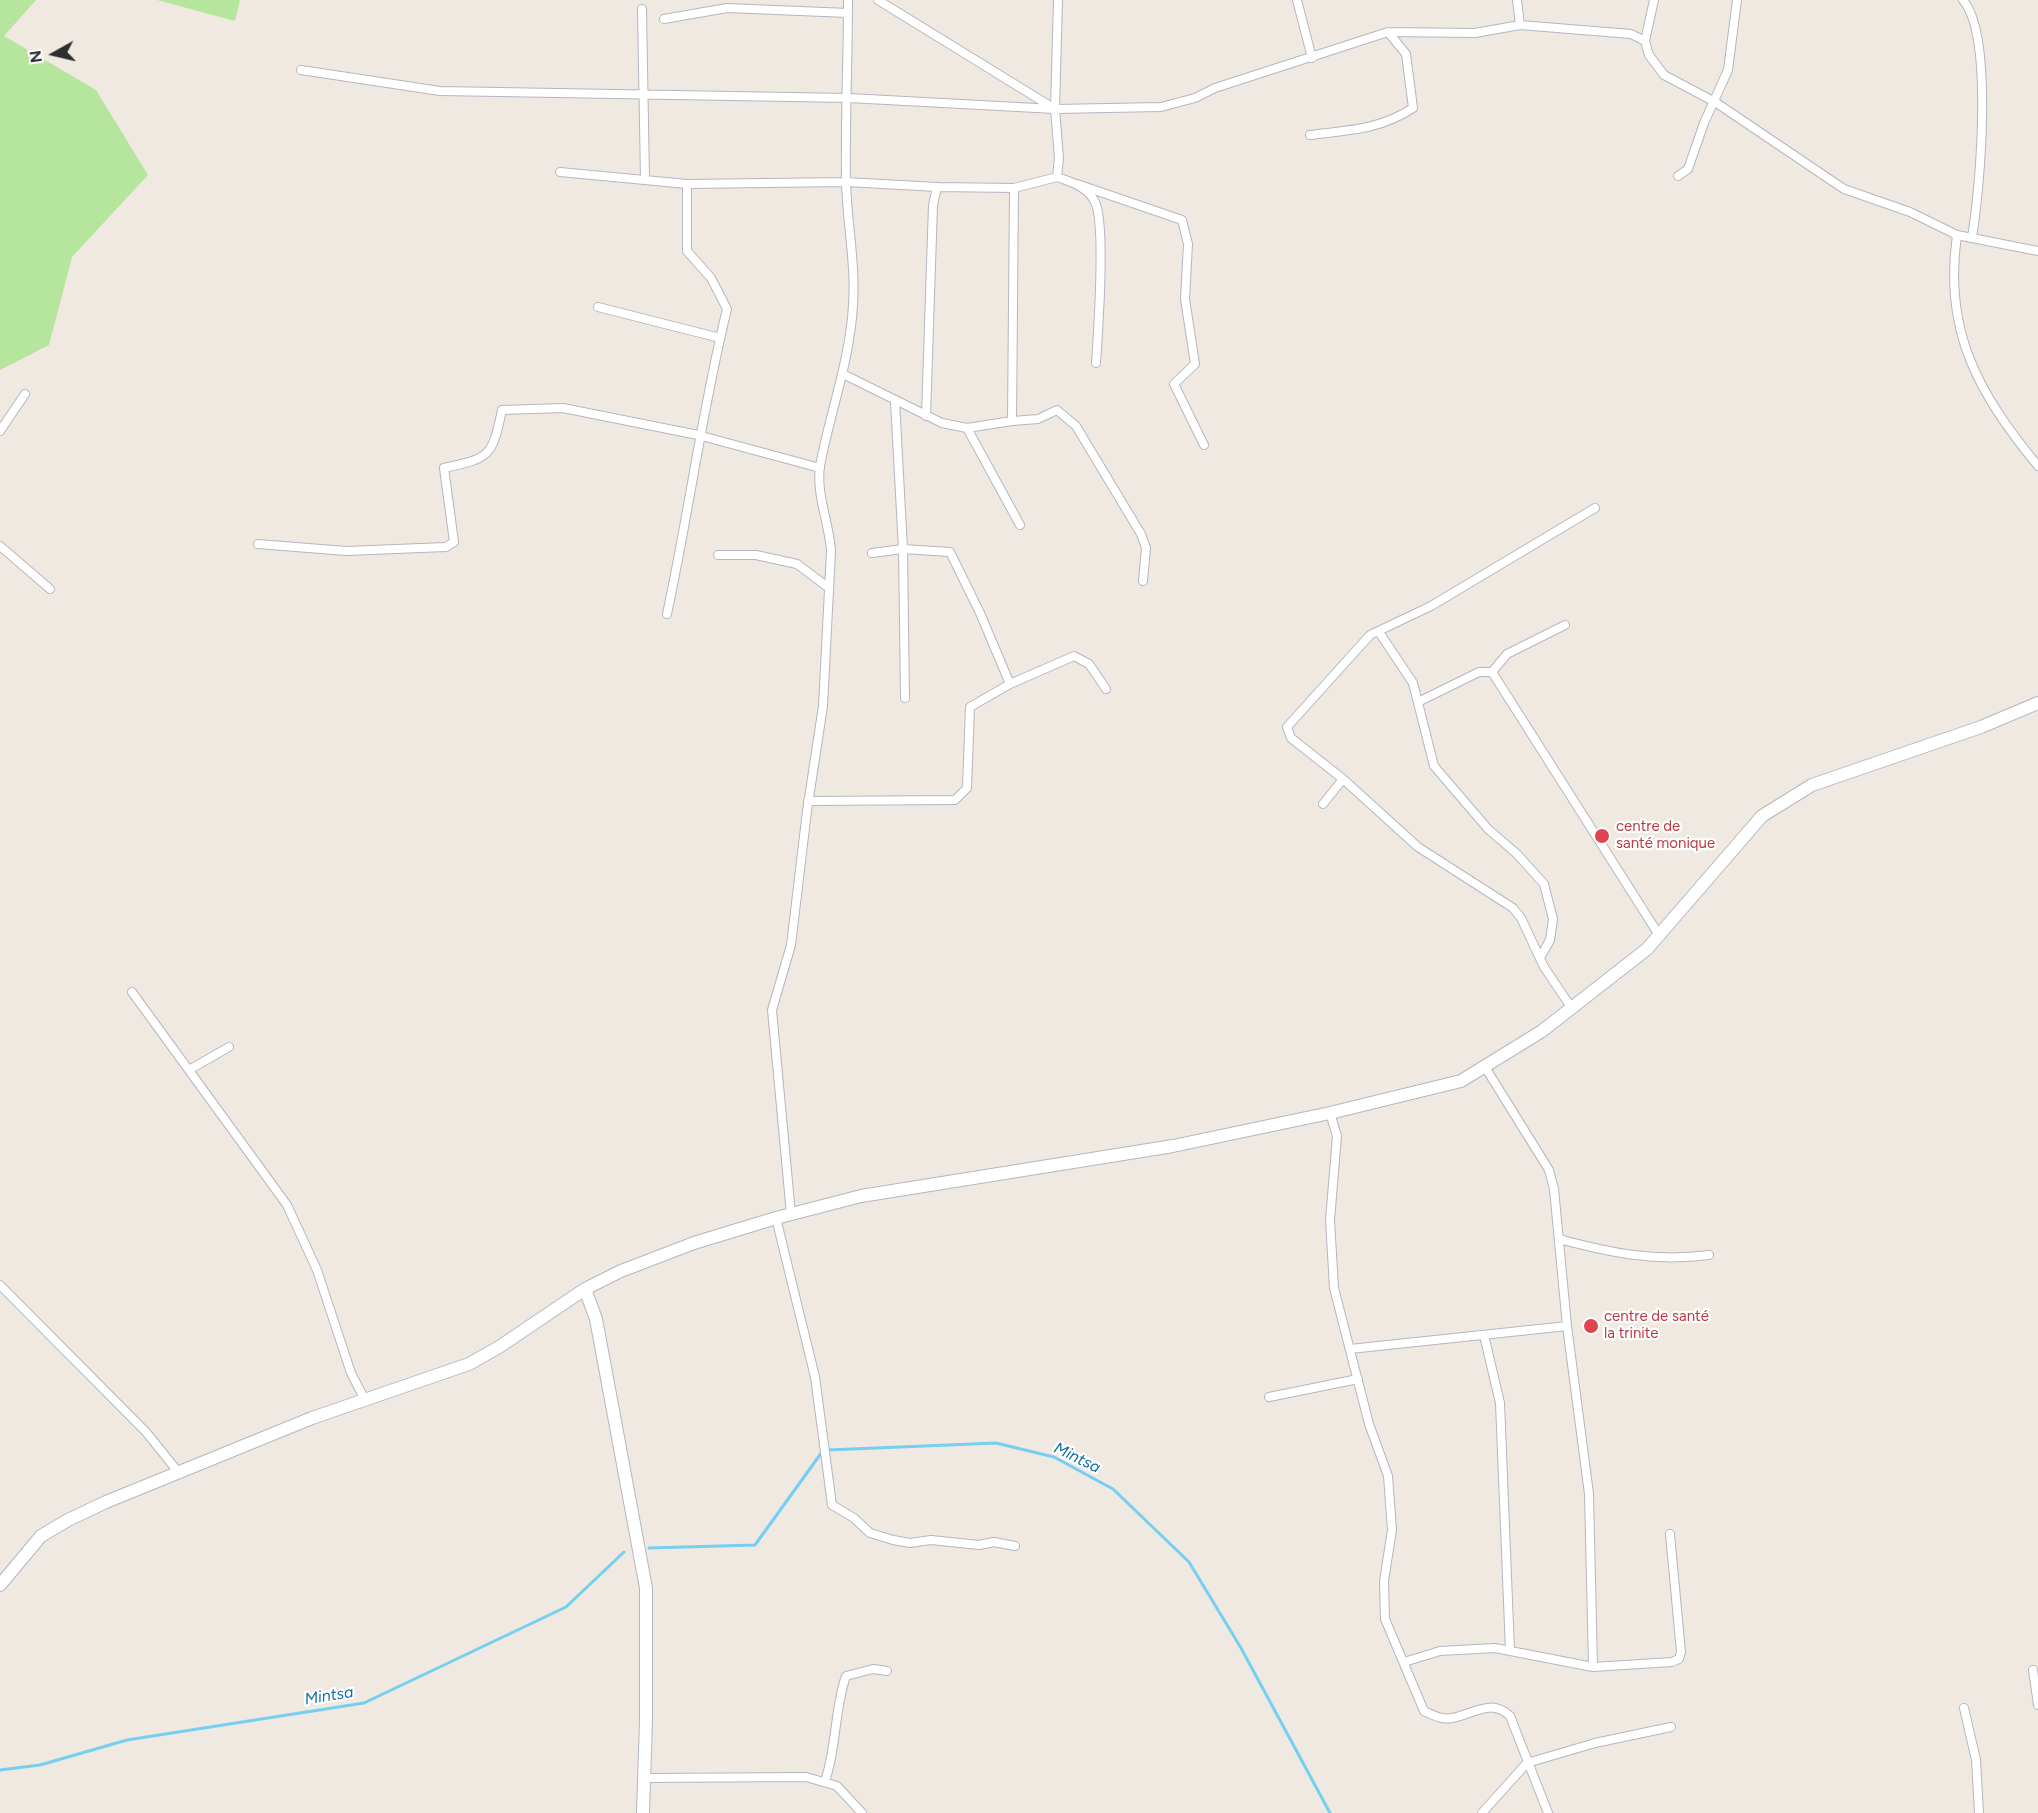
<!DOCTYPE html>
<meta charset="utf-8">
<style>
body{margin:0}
#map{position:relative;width:2038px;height:1813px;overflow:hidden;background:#efe9e1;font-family:Figtree,sans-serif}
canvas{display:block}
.north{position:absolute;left:24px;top:24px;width:60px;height:60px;-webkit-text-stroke:4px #fff;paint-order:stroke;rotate:262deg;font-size:16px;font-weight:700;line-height:24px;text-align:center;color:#2e2e2e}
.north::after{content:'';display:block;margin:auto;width:21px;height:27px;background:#2e2e2e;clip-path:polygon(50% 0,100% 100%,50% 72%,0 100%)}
</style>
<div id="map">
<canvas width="2038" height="1813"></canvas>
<div class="north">N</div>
</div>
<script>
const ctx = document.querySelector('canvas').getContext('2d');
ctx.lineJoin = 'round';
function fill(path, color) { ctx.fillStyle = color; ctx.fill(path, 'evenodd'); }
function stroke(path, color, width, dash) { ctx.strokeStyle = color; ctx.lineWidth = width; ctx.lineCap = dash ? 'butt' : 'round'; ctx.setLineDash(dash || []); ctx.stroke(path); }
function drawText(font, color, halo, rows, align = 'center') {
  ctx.font = font + ' Figtree,sans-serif'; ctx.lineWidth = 4.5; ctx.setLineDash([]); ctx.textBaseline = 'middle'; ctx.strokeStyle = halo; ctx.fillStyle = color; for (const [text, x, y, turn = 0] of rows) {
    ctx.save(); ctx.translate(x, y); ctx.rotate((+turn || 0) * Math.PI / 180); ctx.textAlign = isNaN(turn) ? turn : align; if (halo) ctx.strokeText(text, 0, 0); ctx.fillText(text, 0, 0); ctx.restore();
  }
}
const green = new Path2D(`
 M 0,0 L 36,0 L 4,36 L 96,90 L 148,175 L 72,257 L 49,345 L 0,370 Z
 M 157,0 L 240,0 L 235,21 Z`);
const stream = new Path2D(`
 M 828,1450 L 996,1443 L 1054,1457 L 1113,1489 L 1189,1562 L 1241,1648 L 1330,1813
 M 649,1548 L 755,1545 L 822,1452
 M 0,1770 L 40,1765 L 127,1740 L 364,1703 L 566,1607 L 624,1552`);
const street = new Path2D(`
 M 878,0 L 1055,109
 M 1297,0 L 1312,58
 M 1517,0 L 1520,25 L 1631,34 L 1645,41 L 1649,55 L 1664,75 L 1715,102 L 1844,189 L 1910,212 L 1957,235 L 2038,251
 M 1963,0 C 1994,36 1980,189 1972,237
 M 642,9 L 645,180
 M 664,19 L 727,8 L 848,13
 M 1645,41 L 1654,0
 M 301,70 L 440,91 L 849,98 L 1055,109 L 1161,107 L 1195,98 L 1215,88 L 1388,32 L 1475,33 L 1520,25
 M 1310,135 C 1349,130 1379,130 1413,108 L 1406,54 L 1388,32
 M 560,172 L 687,184 L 846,182 L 937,187 L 1014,188 L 1057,177 L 1059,158 L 1055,109 L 1058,0
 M 1678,176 L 1688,169 L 1704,123 L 1728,70 L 1737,0
 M 1057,177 C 1071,182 1088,187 1095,202 C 1106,225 1098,332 1096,363
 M 1077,184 L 1182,220 L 1188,244 L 1185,299 L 1195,364 L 1174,384 L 1204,445
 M 1957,235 C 1943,332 1979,394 2038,466
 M 598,307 L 720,338
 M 843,374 L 942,423 L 967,428 L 1012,421 L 1014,188
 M 895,401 L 903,549 L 905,698
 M 926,416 L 933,205 L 937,187
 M 1012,421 L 1038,419 L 1057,410 L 1076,426 L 1141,534 L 1146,548 L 1143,581
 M 967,428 L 1020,525
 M 0,431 L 25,394
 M 258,544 L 346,551 L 446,547 L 454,542 L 444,468 C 490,458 492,457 502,410 L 563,408 L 698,435 L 820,468
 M 0,546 L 50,589
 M 872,553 L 903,549 L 950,552 L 980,613 L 1010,684
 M 718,555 L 756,555 L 797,564 L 829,588
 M 667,614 C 689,512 702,410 727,309 L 711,278 L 687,251 L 687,184
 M 1379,632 L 1413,683 L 1434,766 L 1488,829 L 1517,854 L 1544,884 L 1553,919 L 1550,940 L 1541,956
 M 1492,672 L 1507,654 L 1565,625
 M 1418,702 L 1479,672 L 1492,672 L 1659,935
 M 1343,779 L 1291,738 L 1287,727 L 1370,635 L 1431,606 L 1595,508
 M 808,801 L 955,800 L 967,788 L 970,707 L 1010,684 L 1074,656 L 1089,664 L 1106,689
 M 1323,804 L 1343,779 L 1418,847 L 1513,908 L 1521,918 L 1544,967 L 1571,1007
 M 132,992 L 287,1205 L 317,1270 L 351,1373 L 365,1400
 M 1485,1067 L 1549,1170 L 1554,1189 L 1567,1326 L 1589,1494 L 1593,1667
 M 189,1070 L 229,1047
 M 1330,1113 L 1337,1136 L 1330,1220 L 1334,1288 L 1369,1424 L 1388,1476 L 1392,1530 L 1384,1581 L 1385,1619 L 1424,1711 C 1433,1715 1441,1720 1452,1718 C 1474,1714 1490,1698 1510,1716 L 1548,1813
 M 791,1214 L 772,1010 L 791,945 L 807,811 L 823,706 L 831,551 C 829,522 816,495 820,466 C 830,412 850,361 853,305 C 856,265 847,223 846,182 C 845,122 848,61 848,0
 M 776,1218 L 815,1377 L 832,1505 L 854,1518 L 870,1533 L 893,1540 L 910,1543 L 931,1540 L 979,1545 L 994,1542 L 1015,1546
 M 1559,1239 C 1611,1253 1655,1262 1709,1255
 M 0,1285 L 146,1432 L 179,1473
 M 1484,1335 L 1500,1403 L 1510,1651
 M 1350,1349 L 1567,1326
 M 1269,1397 L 1358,1379
 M 1404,1662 L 1440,1651 L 1495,1648 L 1593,1667 L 1672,1662 L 1679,1659 L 1681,1652 L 1670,1534
 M 2033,1670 L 2038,1705
 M 1964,1708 L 1976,1760 L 1979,1813
 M 645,1778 L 806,1777 L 837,1786 L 862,1813
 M 825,1781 C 837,1747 834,1710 846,1676 L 873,1669 L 887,1671
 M 1482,1813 L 1527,1763 L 1595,1743 L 1671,1727`);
const secondary = new Path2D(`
 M 585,1289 L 596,1319 L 646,1588 L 646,1720 L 643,1813
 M 0,1585 L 41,1536 L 68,1520 L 106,1502 L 312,1418 L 469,1364 L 499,1347 L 585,1289 L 621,1271 L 694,1243 L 776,1218 L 861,1196 L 1173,1146 L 1330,1113 L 1461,1081 L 1542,1031 L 1647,949 L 1762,816 L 1812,785 L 1981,727 L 2038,703`);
const markers = [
 [1602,836,8,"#e0444e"],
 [1591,1326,8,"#e0444e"]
];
const healthNames = [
 ["centre de",1616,827],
 ["santé monique",1616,844],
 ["centre de santé",1604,1317],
 ["la trinite",1604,1334]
];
const waterNames = [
 ["Mintsa",1077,1458,26],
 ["Mintsa",329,1696,-9]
];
fill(green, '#b6e59e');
stroke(stream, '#75cff0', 3);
stroke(street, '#b4b7c1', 10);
stroke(secondary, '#b4b7c1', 14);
stroke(street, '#fff', 8);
stroke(secondary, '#fff', 12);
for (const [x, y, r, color] of markers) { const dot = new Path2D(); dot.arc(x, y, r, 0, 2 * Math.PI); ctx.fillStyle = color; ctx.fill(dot); stroke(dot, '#fff', 2); }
drawText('15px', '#be3a42', '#fff', healthNames, 'left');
drawText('italic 16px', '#0d6fa3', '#fff', waterNames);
</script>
